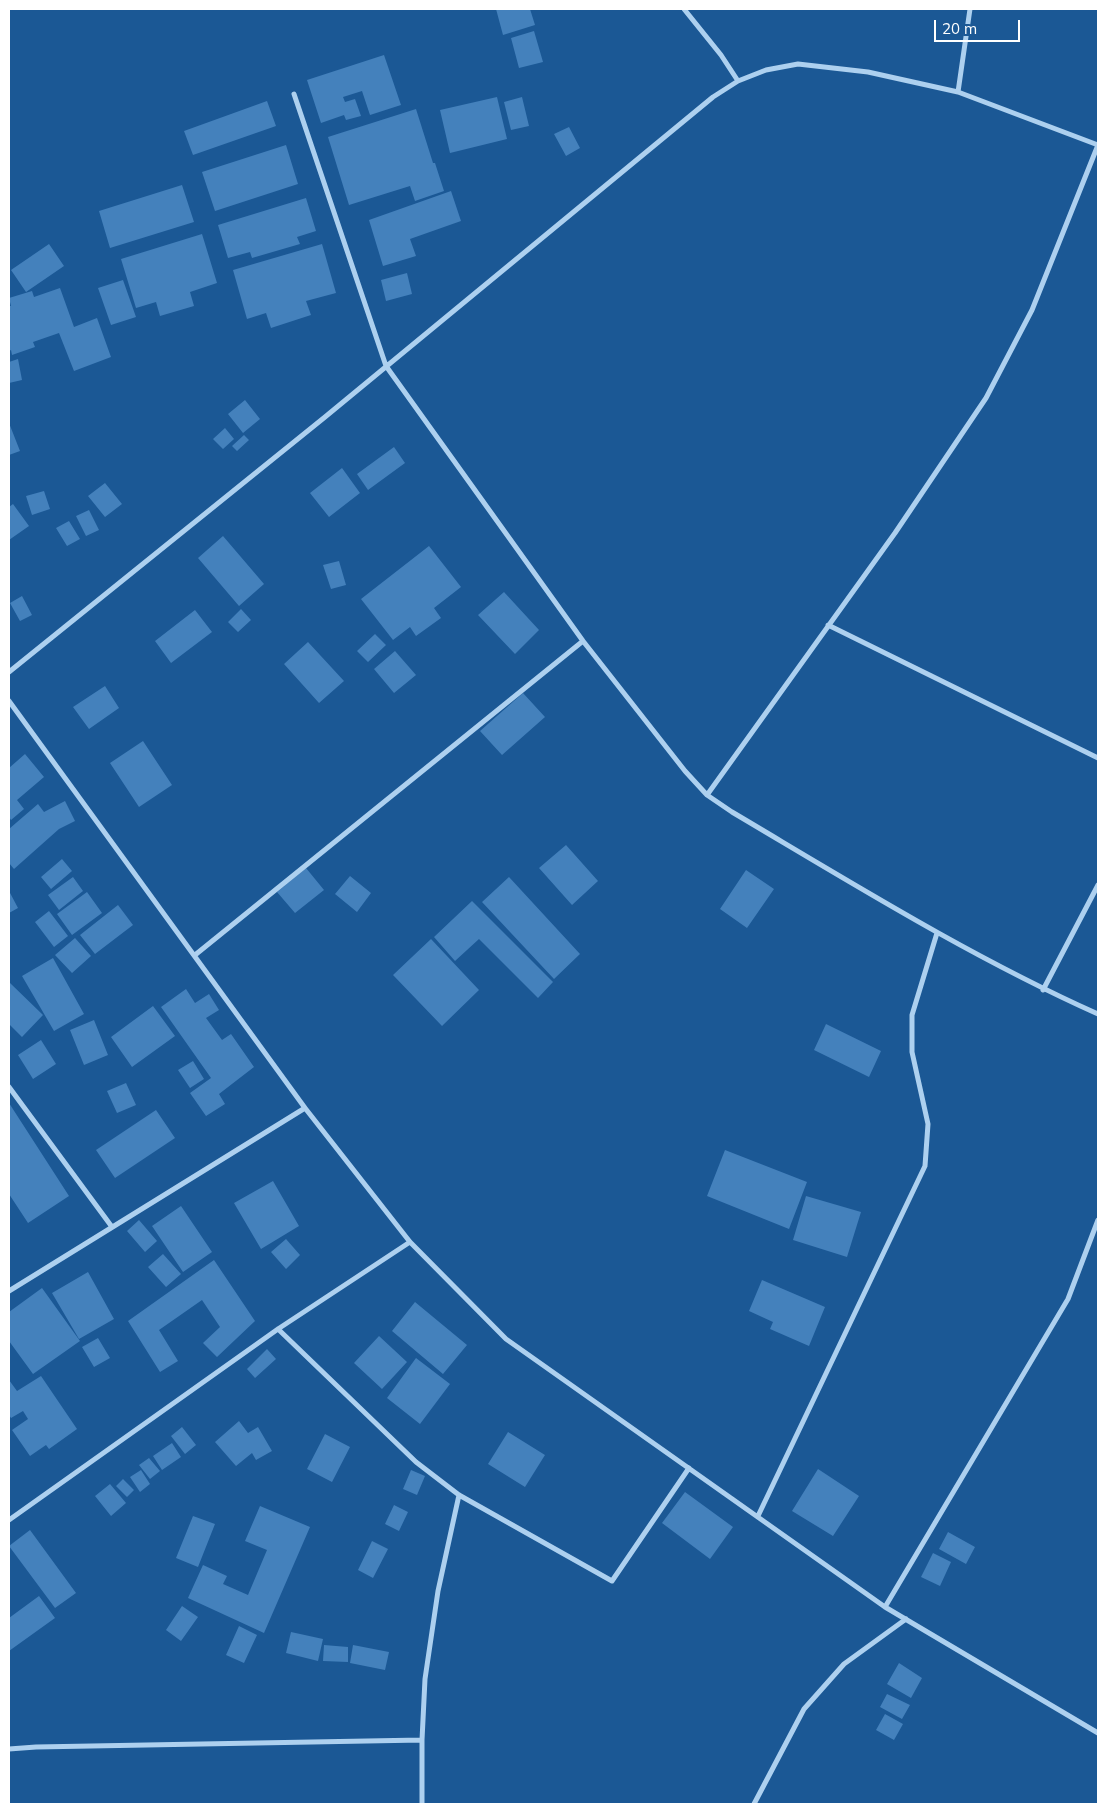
<!DOCTYPE html>
<style>
body{margin:0}
#map{position:relative;width:1107px;height:1813px;overflow:hidden;background:#1b5895;font-family:Mulish,sans-serif}
canvas{display:block}
.frame{position:absolute;inset:0;border:10px solid #fff;pointer-events:none}
.scale{position:absolute;left:934px;top:20px;width:86px;height:22px;box-sizing:border-box;border:2px solid #fff;border-top:0;padding-left:6px;font-size:15px;line-height:18px;white-space:nowrap;color:#fff;-webkit-text-stroke:4px #1b5895;paint-order:stroke}
</style>
<div id="map">
<canvas width="1107" height="1813"></canvas>
<div class="frame"></div>
<div class="scale">20 m</div>
</div>
<script>
const ctx = document.querySelector('canvas').getContext('2d');
ctx.lineJoin = 'round';
function fill(path, color) { ctx.fillStyle = color; ctx.fill(path, 'evenodd'); }
function stroke(path, color, width, dash) { ctx.strokeStyle = color; ctx.lineWidth = width; ctx.lineCap = dash ? 'butt' : 'round'; ctx.setLineDash(dash || []); ctx.stroke(path); }
const building = new Path2D(`
 M 496,9 L 530,9 L 535,25 L 503,35 Z
 M 534,31 L 543,62 L 519,68 L 511,38 Z
 M 384,55 L 401,105 L 370,115 L 362,91 L 343,97 L 345,102 L 355,99 L 361,116 L 346,120 L 344,115 L 321,123 L 307,80 Z
 M 497,97 L 507,139 L 450,153 L 440,110 Z
 M 522,97 L 529,126 L 511,130 L 504,102 Z
 M 267,101 L 276,126 L 193,155 L 184,131 Z
 M 416,109 L 433,163 L 435,163 L 444,191 L 415,201 L 410,186 L 349,205 L 328,137 Z
 M 569,127 L 580,148 L 566,156 L 554,134 Z
 M 286,145 L 298,184 L 215,211 L 202,172 Z
 M 182,185 L 194,222 L 110,248 L 99,211 Z
 M 451,191 L 461,221 L 410,239 L 416,256 L 383,266 L 369,220 Z
 M 306,198 L 316,231 L 297,237 L 300,244 L 252,258 L 250,252 L 228,258 L 218,225 Z
 M 202,234 L 217,283 L 190,292 L 194,306 L 160,316 L 156,302 L 136,308 L 121,259 Z
 M 49,244 L 64,266 L 26,292 L 11,270 Z
 M 322,244 L 336,293 L 306,301 L 311,315 L 271,328 L 266,313 L 247,319 L 233,270 Z
 M 407,273 L 412,294 L 386,301 L 381,280 Z
 M 123,280 L 136,317 L 111,325 L 98,288 Z
 M 60,288 L 74,327 L 97,318 L 111,357 L 74,371 L 59,333 L 33,342 L 35,347 L 12,355 L 11,350 L 9,351 L 9,306 L 11,306 L 9,298 L 32,291 L 34,297 Z
 M 18,359 L 22,380 L 9,383 L 9,362 Z
 M 245,400 L 260,419 L 243,433 L 228,414 Z
 M 9,423 L 20,451 L 9,455 Z
 M 225,428 L 234,439 L 223,449 L 213,439 Z
 M 244,435 L 249,440 L 237,451 L 232,446 Z
 M 394,447 L 405,463 L 368,490 L 357,474 Z
 M 342,468 L 360,493 L 329,517 L 310,493 Z
 M 105,483 L 122,504 L 105,517 L 88,496 Z
 M 44,491 L 50,509 L 32,515 L 26,496 Z
 M 13,504 L 29,526 L 9,540 L 9,507 Z
 M 89,510 L 99,530 L 86,536 L 76,516 Z
 M 69,521 L 80,539 L 67,546 L 56,528 Z
 M 223,536 L 264,584 L 239,606 L 198,558 Z
 M 429,546 L 461,587 L 434,608 L 441,618 L 416,636 L 410,627 L 393,640 L 361,599 Z
 M 339,561 L 346,585 L 331,589 L 323,565 Z
 M 504,592 L 539,630 L 515,654 L 478,615 Z
 M 22,596 L 32,615 L 20,621 L 10,603 Z
 M 241,609 L 251,620 L 238,632 L 228,622 Z
 M 195,610 L 212,632 L 171,663 L 155,641 Z
 M 375,634 L 386,645 L 368,662 L 357,651 Z
 M 308,642 L 344,681 L 319,703 L 284,664 Z
 M 395,651 L 416,675 L 394,693 L 374,669 Z
 M 105,686 L 119,708 L 89,729 L 73,707 Z
 M 523,693 L 545,717 L 502,755 L 480,731 Z
 M 143,741 L 172,785 L 139,807 L 110,763 Z
 M 25,754 L 44,777 L 17,800 L 24,809 L 11,820 L 9,817 L 9,768 Z
 M 65,801 L 75,821 L 59,829 L 14,869 L 9,863 L 9,829 L 38,804 L 44,812 Z
 M 566,845 L 598,881 L 572,905 L 539,868 Z
 M 62,859 L 72,871 L 51,889 L 41,877 Z
 M 306,868 L 324,890 L 295,913 L 277,892 Z
 M 746,870 L 774,889 L 747,928 L 720,909 Z
 M 350,876 L 371,893 L 357,912 L 335,894 Z
 M 73,877 L 83,891 L 59,910 L 48,895 Z
 M 509,877 L 580,954 L 554,979 L 482,902 Z
 M 9,891 L 18,908 L 9,913 Z
 M 87,892 L 102,913 L 72,935 L 57,914 Z
 M 472,901 L 553,982 L 538,998 L 479,939 L 455,961 L 434,937 Z
 M 118,905 L 133,925 L 95,954 L 80,935 Z
 M 49,911 L 68,936 L 54,947 L 35,922 Z
 M 75,938 L 91,956 L 72,973 L 55,955 Z
 M 431,939 L 479,990 L 442,1026 L 393,975 Z
 M 53,958 L 84,1014 L 54,1031 L 22,976 Z
 M 9,982 L 43,1015 L 22,1037 L 9,1024 Z
 M 186,989 L 195,1003 L 209,994 L 219,1010 L 206,1018 L 222,1040 L 231,1034 L 254,1067 L 219,1094 L 225,1104 L 206,1116 L 190,1093 L 211,1078 L 161,1007 Z
 M 153,1006 L 175,1036 L 132,1067 L 111,1037 Z
 M 94,1020 L 108,1055 L 84,1065 L 70,1030 Z
 M 826,1024 L 881,1051 L 869,1077 L 814,1050 Z
 M 41,1040 L 56,1064 L 33,1079 L 18,1055 Z
 M 193,1061 L 204,1079 L 190,1088 L 178,1070 Z
 M 126,1083 L 136,1105 L 117,1113 L 107,1091 Z
 M 9,1103 L 69,1196 L 28,1223 L 9,1194 Z
 M 156,1110 L 175,1138 L 115,1178 L 96,1150 Z
 M 725,1150 L 807,1182 L 789,1229 L 707,1196 Z
 M 273,1181 L 299,1226 L 261,1249 L 234,1203 Z
 M 806,1196 L 861,1212 L 847,1257 L 793,1240 Z
 M 181,1206 L 212,1252 L 183,1272 L 152,1226 Z
 M 139,1220 L 157,1241 L 145,1252 L 127,1231 Z
 M 286,1239 L 300,1255 L 286,1269 L 271,1252 Z
 M 163,1254 L 181,1274 L 166,1287 L 148,1267 Z
 M 214,1260 L 255,1321 L 217,1357 L 203,1343 L 220,1327 L 202,1300 L 159,1330 L 178,1361 L 160,1372 L 128,1321 Z
 M 88,1272 L 114,1319 L 79,1339 L 52,1293 Z
 M 762,1280 L 825,1307 L 809,1346 L 770,1329 L 773,1322 L 749,1311 Z
 M 42,1288 L 80,1341 L 33,1374 L 9,1341 L 9,1312 Z
 M 415,1302 L 467,1345 L 443,1374 L 392,1331 Z
 M 379,1336 L 407,1362 L 382,1389 L 354,1363 Z
 M 98,1338 L 110,1358 L 94,1367 L 82,1347 Z
 M 267,1349 L 276,1359 L 255,1378 L 247,1369 Z
 M 416,1358 L 450,1384 L 420,1424 L 387,1398 Z
 M 41,1376 L 77,1429 L 49,1449 L 46,1445 L 30,1456 L 12,1430 L 28,1419 L 23,1411 L 11,1418 L 9,1415 L 9,1380 L 17,1391 Z
 M 239,1421 L 248,1433 L 258,1427 L 272,1451 L 256,1460 L 252,1453 L 236,1466 L 215,1442 Z
 M 182,1427 L 196,1445 L 185,1454 L 171,1436 Z
 M 508,1432 L 545,1455 L 525,1487 L 488,1464 Z
 M 325,1434 L 350,1447 L 332,1482 L 307,1469 Z
 M 172,1443 L 181,1457 L 162,1470 L 153,1456 Z
 M 149,1458 L 160,1471 L 150,1479 L 139,1465 Z
 M 818,1469 L 859,1496 L 833,1536 L 792,1511 Z
 M 141,1470 L 150,1484 L 140,1492 L 130,1477 Z
 M 411,1470 L 425,1476 L 417,1495 L 403,1489 Z
 M 123,1479 L 134,1490 L 127,1497 L 116,1486 Z
 M 110,1484 L 126,1503 L 111,1516 L 95,1496 Z
 M 685,1492 L 733,1527 L 710,1559 L 662,1523 Z
 M 394,1505 L 408,1512 L 399,1531 L 385,1524 Z
 M 260,1506 L 310,1527 L 264,1633 L 188,1598 L 203,1565 L 227,1576 L 223,1584 L 248,1595 L 267,1550 L 245,1541 Z
 M 193,1516 L 215,1524 L 198,1567 L 176,1558 Z
 M 30,1530 L 76,1593 L 55,1608 L 9,1546 Z
 M 948,1532 L 975,1547 L 966,1564 L 939,1549 Z
 M 372,1541 L 388,1549 L 373,1578 L 358,1570 Z
 M 933,1553 L 951,1562 L 940,1586 L 921,1577 Z
 M 39,1596 L 55,1618 L 9,1651 L 9,1618 Z
 M 182,1606 L 198,1617 L 181,1641 L 166,1630 Z
 M 239,1626 L 257,1635 L 244,1663 L 226,1655 Z
 M 291,1632 L 323,1639 L 318,1661 L 286,1653 Z
 M 324,1645 L 348,1647 L 348,1662 L 323,1661 Z
 M 353,1645 L 389,1652 L 385,1670 L 350,1663 Z
 M 899,1663 L 922,1678 L 911,1698 L 887,1684 Z
 M 887,1694 L 910,1705 L 902,1719 L 880,1707 Z
 M 885,1714 L 903,1724 L 894,1740 L 876,1730 Z`);
const street = new Path2D(`
 M 684,9 L 721,55 L 738,81
 M 958,92 L 970,9
 M 294,94 L 386,366 L 583,641 L 685,771 L 707,795 L 732,812 C 852,883 971,957 1098,1014
 M 828,625 L 1098,758
 M 9,672 L 325,417 L 713,97 L 738,81 L 766,70 L 798,64 L 868,72 L 958,92 L 1098,145
 M 9,701 L 305,1108 L 9,1291
 M 707,795 L 895,533 L 986,398 L 1032,310 L 1098,145
 M 195,955 L 583,641
 M 1043,990 L 1098,885
 M 9,1087 L 112,1227
 M 305,1108 L 410,1242 L 506,1339 L 885,1607 L 1098,1733
 M 278,1329 L 416,1462 L 459,1495 L 612,1581 L 689,1468
 M 758,1516 L 925,1166 L 928,1124 L 912,1052 L 912,1015 L 937,933
 M 9,1520 L 278,1329 L 410,1242
 M 885,1607 L 1068,1299 L 1098,1220
 M 9,1749 L 36,1747 L 422,1740 L 425,1679 L 438,1591 L 459,1495
 M 422,1804 L 422,1740
 M 754,1804 L 804,1709 L 844,1664 L 906,1619`);
fill(building, '#4481bc');
stroke(street, '#add0ef', 5);
</script>
